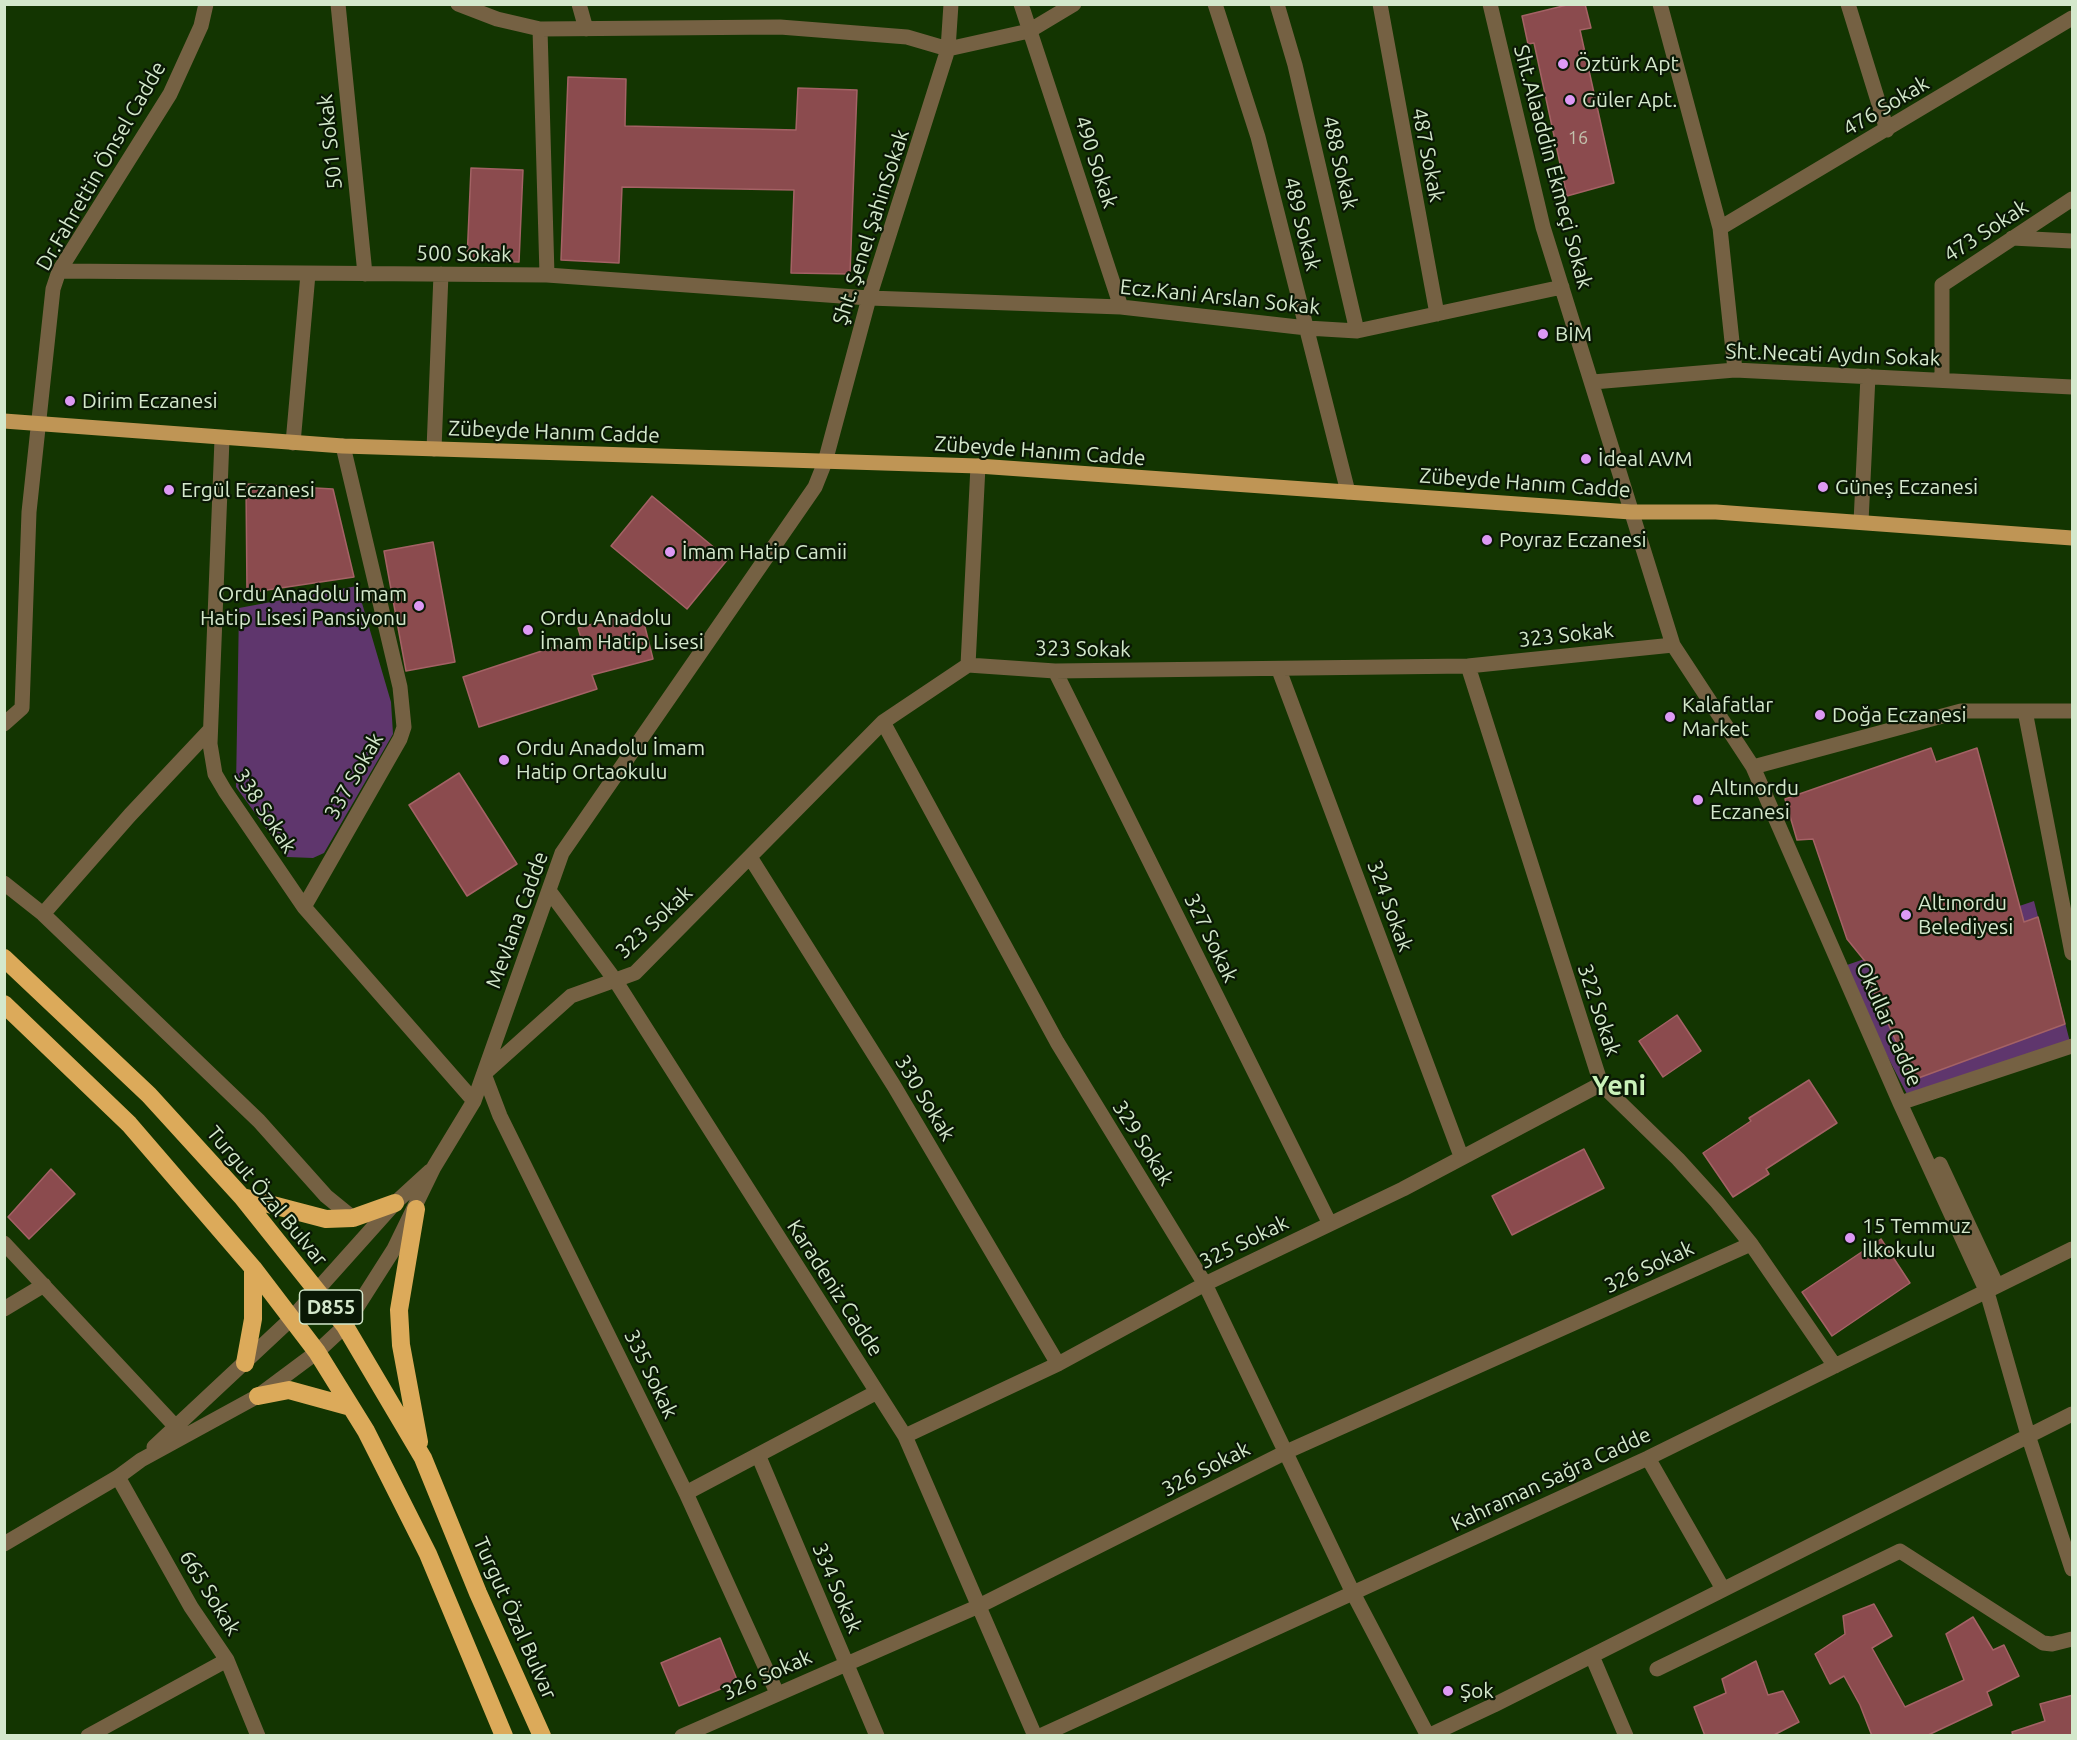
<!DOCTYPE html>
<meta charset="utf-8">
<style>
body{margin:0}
#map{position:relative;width:2077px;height:1740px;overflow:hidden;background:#133501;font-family:Ubuntu,sans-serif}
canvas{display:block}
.frame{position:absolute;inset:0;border:6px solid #d4e8cc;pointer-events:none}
</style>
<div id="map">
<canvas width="2077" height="1740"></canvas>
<div class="frame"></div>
</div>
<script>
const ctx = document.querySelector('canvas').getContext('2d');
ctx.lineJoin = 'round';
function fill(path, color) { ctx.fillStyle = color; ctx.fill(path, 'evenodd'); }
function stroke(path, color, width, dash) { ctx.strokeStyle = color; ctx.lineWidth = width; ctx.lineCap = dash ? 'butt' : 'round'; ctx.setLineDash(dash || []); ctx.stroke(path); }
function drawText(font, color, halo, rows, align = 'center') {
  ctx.font = font + ' Ubuntu,sans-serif'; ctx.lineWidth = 4.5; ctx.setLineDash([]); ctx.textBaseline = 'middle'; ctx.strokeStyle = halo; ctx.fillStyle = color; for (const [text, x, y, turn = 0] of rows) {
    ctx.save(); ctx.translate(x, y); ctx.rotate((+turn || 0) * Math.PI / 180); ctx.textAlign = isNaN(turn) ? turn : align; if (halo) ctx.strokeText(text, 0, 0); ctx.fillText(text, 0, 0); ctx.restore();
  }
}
const green = new Path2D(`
 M 357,586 L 391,702 L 393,734 L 324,853 L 313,858 L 287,857 L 236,787 L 239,608 Z
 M 2034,901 L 2071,1046 L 1910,1100 L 1841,967 Z`);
const building = new Path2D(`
 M 1571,4 L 1585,4 L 1591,28 L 1580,30 L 1614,183 L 1567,196 L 1534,43 L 1528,44 L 1522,16 Z
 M 568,77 L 626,79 L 625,126 L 796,130 L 798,88 L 857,90 L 850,274 L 791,273 L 794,190 L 622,187 L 619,263 L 561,260 Z
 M 471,168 L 523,170 L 519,262 L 467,260 Z
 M 246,484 L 333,489 L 354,577 L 247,593 Z
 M 652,496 L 728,559 L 687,609 L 611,546 Z
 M 433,542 L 455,662 L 406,671 L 384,551 Z
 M 641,611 L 653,659 L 592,675 L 597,689 L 479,727 L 463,677 L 581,638 L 578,628 Z
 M 1931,748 L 1936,762 L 1977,748 L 2024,922 L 2038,917 L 2065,1024 L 1913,1080 L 1869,980 L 1877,976 L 1847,939 L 1813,839 L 1797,840 L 1785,799 Z
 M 459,773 L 517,864 L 467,896 L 409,805 Z
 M 1677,1015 L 1701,1051 L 1663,1077 L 1639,1041 Z
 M 1809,1080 L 1837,1123 L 1766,1169 L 1769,1174 L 1733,1197 L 1703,1153 L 1751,1121 L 1749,1118 Z
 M 1584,1149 L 1604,1188 L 1512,1235 L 1492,1196 Z
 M 51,1169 L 75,1194 L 29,1239 L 8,1217 Z
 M 1881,1239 L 1910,1283 L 1832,1336 L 1802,1292 Z
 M 1874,1604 L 1892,1636 L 1872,1648 L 1905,1707 L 1964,1680 L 1946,1634 L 1973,1617 L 1993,1650 L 2004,1645 L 2019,1676 L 1987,1692 L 1992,1705 L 1926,1736 L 1872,1736 L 1860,1705 L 1844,1676 L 1830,1684 L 1815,1654 L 1845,1634 L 1843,1616 Z
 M 720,1638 L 738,1682 L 679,1706 L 661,1663 Z
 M 1756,1661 L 1768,1695 L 1783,1691 L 1799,1722 L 1772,1736 L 1705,1736 L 1694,1707 L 1726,1693 L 1722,1679 Z
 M 2073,1695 L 2073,1736 L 2013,1736 L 2012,1732 L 2045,1721 L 2040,1704 Z`);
const minor = new Path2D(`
 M 338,4 L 365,274
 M 458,4 L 497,19 L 540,29 L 780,27 L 907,37 L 948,49 L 1029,31 L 1074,4
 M 579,4 L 586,29
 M 1021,4 L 1121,307
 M 1215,4 L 1258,137 L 1348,492
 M 1277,4 L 1295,65 L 1357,331
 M 1380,4 L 1437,314
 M 1490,4 L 1543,227 L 1673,645 L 1753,767 L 1900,1103 L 1987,1292 L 2028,1435 L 2072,1569
 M 1660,4 L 1720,228 L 1735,370
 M 1848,4 L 1887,130
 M 540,29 L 547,275
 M 1720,228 L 2072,18
 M 2012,238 L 2072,241
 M 59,271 L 547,275 L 869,298 L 1121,307 L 1307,328 L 1357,331 L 1562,287
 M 1942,380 L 1942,285 L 2072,199
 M 1593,382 L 1735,370 L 2072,387
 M 222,439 L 210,744 L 215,774 L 225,791 L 304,907 L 474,1101
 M 293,443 L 308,274
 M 434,449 L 441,274
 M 1861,522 L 1868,376
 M 968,665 L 978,466
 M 1468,666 L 1601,1084 L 1678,1159 L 1717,1202 L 1751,1244 L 1835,1366
 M 1279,670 L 1461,1156
 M 1055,671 L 1330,1224
 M 2025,711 L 2072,953
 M 883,722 L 1057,1042 L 1205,1284 L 1353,1593 L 1428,1736
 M 4,724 L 22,708 L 29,512 L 53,289 L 59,271 L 170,94 L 201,26 L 206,4
 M 1753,767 L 1961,711 L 2072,711
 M 750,857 L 894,1086 L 1058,1364
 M 4,883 L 43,914 L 259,1121 L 326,1196 L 353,1218
 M 550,892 L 615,980 L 905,1436 L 1035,1736
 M 304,907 L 400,739 L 404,727 L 400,687 L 343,446
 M 43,914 L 130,815 L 210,730
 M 1900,1103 L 2072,1046
 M 1940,1164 L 1997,1286
 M 4,1243 L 175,1426
 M 4,1309 L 44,1285
 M 905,1436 L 1058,1364 L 1205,1284 L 1403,1189 L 1601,1084
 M 154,1447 L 292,1318 L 395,1203 L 430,1171
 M 759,1457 L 877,1736
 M 1648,1458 L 1723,1589
 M 118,1477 L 191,1607 L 227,1660 L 258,1736
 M 686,1493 L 877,1392
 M 4,1544 L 118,1477 L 141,1460 L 258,1396 L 317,1352 L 345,1326 L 394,1249 L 434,1167 L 474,1101 L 562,853 L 815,487 L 825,462 L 869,298 L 948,49 L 951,4
 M 1592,1656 L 1626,1736
 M 1657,1669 L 1900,1551 L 2043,1643 L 2052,1644 L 2072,1639
 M 777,1693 L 686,1493 L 500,1116 L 484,1074 L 571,996 L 635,973 L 883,722 L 968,665 L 1055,671 L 1468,666 L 1673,645
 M 88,1736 L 227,1660
 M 682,1736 L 979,1606 L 1286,1452 L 1751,1244
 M 1040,1736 L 1648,1458 L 2072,1249
 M 1428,1736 L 1494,1705 L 2072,1414`);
const major = new Path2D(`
 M 4,421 L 343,446 L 978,466 L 1631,512 L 1716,512 L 2072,538`);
const highway = new Path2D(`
 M 4,958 L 149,1095 L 242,1197 L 345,1326 L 423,1458 L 478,1593 L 542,1736
 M 4,1004 L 129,1124 L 253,1268 L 317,1352 L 366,1431 L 428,1554 L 504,1736
 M 242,1197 L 326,1219 L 353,1218 L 395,1203
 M 416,1209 L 399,1310 L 401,1345 L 419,1442
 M 245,1363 L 253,1319 L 253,1268
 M 258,1396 L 289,1390 L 351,1407`);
const markers = [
 [1563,64,6,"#dd99f4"],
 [1570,100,6,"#dd99f4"],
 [1543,334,6,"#dd99f4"],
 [70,401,6,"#dd99f4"],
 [1586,459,6,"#dd99f4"],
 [1823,487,6,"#dd99f4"],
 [169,490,6,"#dd99f4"],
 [1487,540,6,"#dd99f4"],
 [670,552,6,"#dd99f4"],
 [419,606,6,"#dd99f4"],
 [528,630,6,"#dd99f4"],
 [1820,715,6,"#dd99f4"],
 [1670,717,6,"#dd99f4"],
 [504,760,6,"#dd99f4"],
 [1698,800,6,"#dd99f4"],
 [1906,915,6,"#dd99f4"],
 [1850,1238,6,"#dd99f4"],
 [1448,1691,6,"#dd99f4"]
];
const numberNames = [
 ["16",1578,138]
];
const shields = [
 [331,1307,63]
];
const shieldNames = [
 ["D855",331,1307]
];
const poiNames = [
 ["Öztürk Apt",1575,64],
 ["Güler Apt.",1582,100],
 ["BİM",1555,334],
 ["Dirim Eczanesi",82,401],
 ["İdeal AVM",1598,459],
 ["Güneş Eczanesi",1835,487],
 ["Ergül Eczanesi",181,490],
 ["Poyraz Eczanesi",1499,540],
 ["İmam Hatip Camii",682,552],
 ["Ordu Anadolu İmam",407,594,"right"],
 ["Hatip Lisesi Pansiyonu",407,618,"right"],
 ["Ordu Anadolu",540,618],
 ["İmam Hatip Lisesi",540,642],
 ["Kalafatlar",1682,705],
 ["Market",1682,729],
 ["Doğa Eczanesi",1832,715],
 ["Ordu Anadolu İmam",516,748],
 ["Hatip Ortaokulu",516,772],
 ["Altınordu",1710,788],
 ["Eczanesi",1710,812],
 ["Altınordu",1918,903],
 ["Belediyesi",1918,927],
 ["15 Temmuz",1862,1226],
 ["İlkokulu",1862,1250],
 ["Şok",1460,1691]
];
const streetNames = [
 ["476 Sokak",1886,106,-31],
 ["501 Sokak",330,142,-96],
 ["487 Sokak",1428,155,79],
 ["490 Sokak",1096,162,72],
 ["488 Sokak",1340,163,77],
 ["Dr.Fahrettin Önsel Cadde",101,166,-60],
 ["Sht.Alaaddin Ekmeçi Sokak",1553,167,75],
 ["489 Sokak",1302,224,76],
 ["Şht. Şenel ŞahinSokak",871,227,-72],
 ["473 Sokak",1986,231,-33],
 ["500 Sokak",464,254,1],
 ["Ecz.Kani Arslan Sokak",1220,297,6],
 ["Sht.Necati Aydın Sokak",1833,355,2],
 ["Zübeyde Hanım Cadde",554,432,2],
 ["Zübeyde Hanım Cadde",1040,451,4],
 ["Zübeyde Hanım Cadde",1525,483,4],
 ["323 Sokak",1566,635,-6],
 ["323 Sokak",1083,649,1],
 ["337 Sokak",354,776,-60],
 ["338 Sokak",265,811,57],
 ["324 Sokak",1390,906,70],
 ["Mevlana Cadde",517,920,-70],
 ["323 Sokak",654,922,-43],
 ["327 Sokak",1211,938,64],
 ["322 Sokak",1599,1010,72],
 ["Okullar Cadde",1889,1024,66],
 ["330 Sokak",925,1098,59],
 ["329 Sokak",1143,1143,58],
 ["Turgut Özal Bulvar",267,1196,50],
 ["325 Sokak",1244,1242,-26],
 ["326 Sokak",1649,1267,-25],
 ["Karadeniz Cadde",835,1288,57],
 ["335 Sokak",651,1374,64],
 ["326 Sokak",1206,1469,-27],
 ["Kahraman Sağra Cadde",1551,1479,-25],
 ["334 Sokak",837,1588,67],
 ["665 Sokak",210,1593,58],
 ["Turgut Özal Bulvar",515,1618,66],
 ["326 Sokak",767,1675,-24]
];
const districtNames = [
 ["Yeni",1619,1086]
];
fill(green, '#5f366d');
fill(building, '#8b4b4e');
stroke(building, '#a46265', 1.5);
stroke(minor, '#756143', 15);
stroke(major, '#bf9555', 15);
stroke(highway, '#dcaa5a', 18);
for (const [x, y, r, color] of markers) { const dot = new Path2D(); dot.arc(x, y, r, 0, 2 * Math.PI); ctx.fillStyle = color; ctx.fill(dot); stroke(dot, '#0a1805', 2); }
drawText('18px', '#c2c1ac', null, numberNames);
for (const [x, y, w] of shields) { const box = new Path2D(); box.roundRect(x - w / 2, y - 17, w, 34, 4.5); ctx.fillStyle = '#0a1805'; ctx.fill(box); stroke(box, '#d4e8cc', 1.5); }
drawText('bold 20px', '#d4e8cc', null, shieldNames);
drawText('21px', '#d4e8cc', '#0a1805', poiNames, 'left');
drawText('21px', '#d4e8cc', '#0a1805', streetNames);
drawText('bold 27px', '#c9f2b9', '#0a1805', districtNames);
</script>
